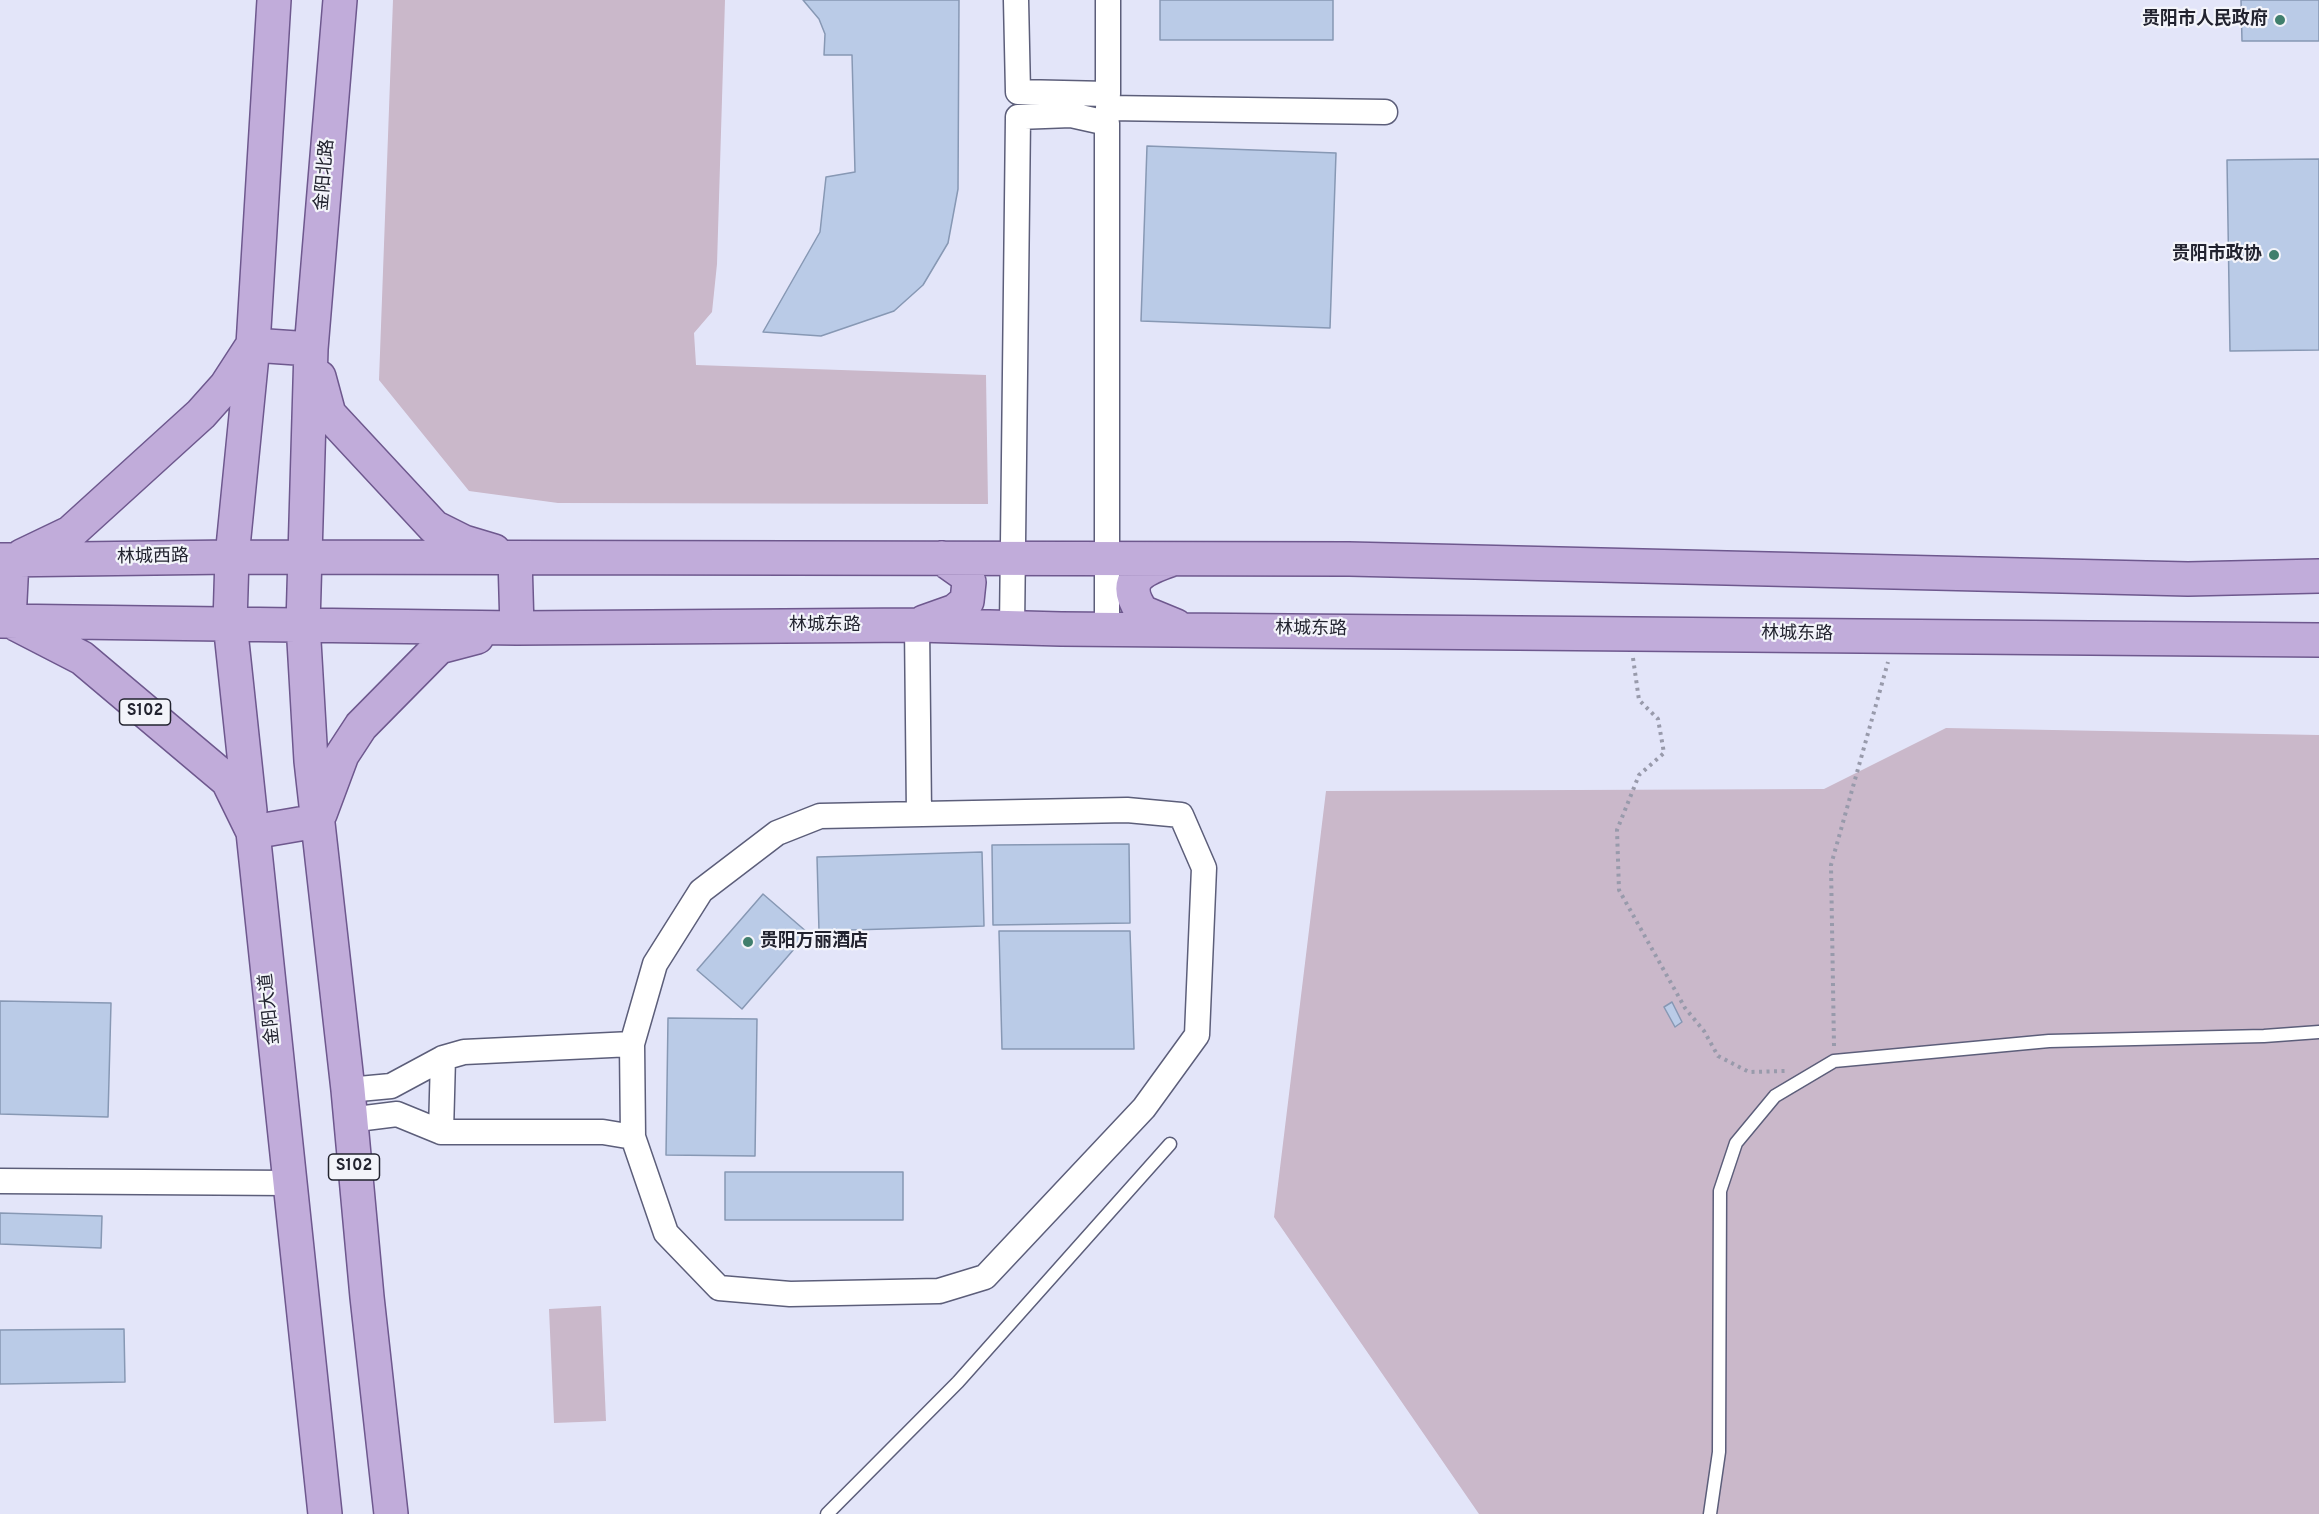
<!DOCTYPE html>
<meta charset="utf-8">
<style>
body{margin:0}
canvas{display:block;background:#e3e5f9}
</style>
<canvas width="2319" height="1514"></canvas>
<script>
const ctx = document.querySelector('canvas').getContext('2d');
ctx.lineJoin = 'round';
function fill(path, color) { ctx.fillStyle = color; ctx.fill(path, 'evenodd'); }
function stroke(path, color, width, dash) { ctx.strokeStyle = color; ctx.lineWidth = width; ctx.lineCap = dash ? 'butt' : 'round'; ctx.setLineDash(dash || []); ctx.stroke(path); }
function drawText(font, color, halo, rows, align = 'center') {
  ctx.font = font + ' Overpass,"Noto Sans SC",sans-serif'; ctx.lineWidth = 4.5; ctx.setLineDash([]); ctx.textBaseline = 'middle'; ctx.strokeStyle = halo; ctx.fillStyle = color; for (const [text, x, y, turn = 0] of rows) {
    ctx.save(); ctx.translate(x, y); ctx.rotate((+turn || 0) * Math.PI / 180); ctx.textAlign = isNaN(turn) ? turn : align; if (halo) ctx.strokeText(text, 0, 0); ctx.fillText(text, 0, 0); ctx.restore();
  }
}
const green = new Path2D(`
 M 393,0 L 725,0 L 717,264 L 712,312 L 694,333 L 696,365 L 986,375 L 988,504 L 558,503 L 469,491 L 379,380 Z
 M 1946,728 L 2319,735 L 2319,1514 L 1479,1514 L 1274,1217 L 1326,791 L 1824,789 Z
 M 601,1306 L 606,1421 L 554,1423 L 549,1309 Z`);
const building = new Path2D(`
 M 803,0 L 959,0 L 958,189 L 948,243 L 923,285 L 894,311 L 821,336 L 763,332 L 820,232 L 826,177 L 855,172 L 852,55 L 824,55 L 825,34 L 819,19 Z
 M 1160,0 L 1333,0 L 1333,40 L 1160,40 Z
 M 2241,0 L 2319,0 L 2319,41 L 2242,41 Z
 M 1147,146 L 1336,153 L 1330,328 L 1141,321 Z
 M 2319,159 L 2319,350 L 2230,351 L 2227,160 Z
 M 1129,844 L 1130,923 L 993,925 L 992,845 Z
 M 982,852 L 984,926 L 819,931 L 817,857 Z
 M 763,894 L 808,933 L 742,1009 L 697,970 Z
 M 999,931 L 1130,931 L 1134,1049 L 1002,1049 Z
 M 0,1001 L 111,1003 L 108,1117 L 0,1114 Z
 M 1672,1002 L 1682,1022 L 1675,1027 L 1664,1007 Z
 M 668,1018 L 757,1019 L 755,1156 L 666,1155 Z
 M 725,1172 L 903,1172 L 903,1220 L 725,1220 Z
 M 0,1213 L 102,1216 L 101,1248 L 0,1244 Z
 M 124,1329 L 125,1382 L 0,1384 L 0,1330 Z`);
const path = new Path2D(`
 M 1633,658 L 1639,700 L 1658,719 L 1664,753 L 1639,775 L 1617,830 L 1619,890 L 1685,1008 L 1704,1031 L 1718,1056 L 1749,1072 L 1785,1071
 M 1834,1046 L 1831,865 L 1888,662`);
const lane = new Path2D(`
 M 827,1514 L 958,1382 L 1170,1144
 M 1710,1514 L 1719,1452 L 1720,1191 L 1736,1143 L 1775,1096 L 1834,1061 L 2049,1041 L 2264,1036 L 2319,1032`);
const street = new Path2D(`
 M 1016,0 L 1018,92 L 1108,94 L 1108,0
 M 1108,108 L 1385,112
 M 917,625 L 919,814
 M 1012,628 L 1018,117 L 1071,115 L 1107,123 L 1107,627
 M 1127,810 L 1181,815 L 1204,868 L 1197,1035 L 1144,1108 L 985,1277 L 939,1291 L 790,1294 L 719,1288 L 666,1233 L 633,1137 L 632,1044 L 655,964 L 701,891 L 777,833 L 820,816 Z
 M 348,1090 L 391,1086 L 443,1058 L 464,1052 L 632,1044
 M 349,1120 L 397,1114 L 441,1132 L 603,1132 L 633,1137
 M 441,1132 L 443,1058
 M 0,1181 L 289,1183`);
const primary = new Path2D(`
 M 340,0 L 311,349 L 303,624 L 311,761 L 348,1090 L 367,1297 L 391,1514
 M 253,345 L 311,349
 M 319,377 L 329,414 L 434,527 L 464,542 L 494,551
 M 22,556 L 70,533 L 201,414 L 226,386 L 250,349
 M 515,558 L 517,628
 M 1173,559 C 1144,569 1119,578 1142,612 L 1176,626
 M 0,560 L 232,557 L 1349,559 L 2188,579 L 2319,576
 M 0,621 L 517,628 L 917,625 L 1061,629 L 2319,640
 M 9,621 L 12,560
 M 924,622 L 955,611 L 967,601 L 969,582 L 966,575 L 942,558
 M 16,624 L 82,658 L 228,781 L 253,832 L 325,1514
 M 250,811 L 230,623 L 232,557 L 253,345 L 274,0
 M 320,814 L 342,755 L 361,726 L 439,647 L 477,637
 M 253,832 L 317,821`);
const markers = [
 [2280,20,6,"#407f6d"],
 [2274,255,6,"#407f6d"],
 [748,942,6,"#407f6d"]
];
const shields = [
 [145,712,51],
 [354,1167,51]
];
const shieldNames = [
 ["S102",145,712],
 ["S102",354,1167]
];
const poiNames = [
 ["贵阳市人民政府",2268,20],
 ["贵阳市政协",2262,255],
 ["贵阳万丽酒店",760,942,"left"]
];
const streetNames = [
 ["金阳北路",326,175,-85],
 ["林城西路",153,558,-1],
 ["林城东路",825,626],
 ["林城东路",1311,630,1],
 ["林城东路",1797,635,1],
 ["金阳大道",271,1009,-96]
];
fill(green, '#cab8ca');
fill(building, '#bacbe7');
stroke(building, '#8798b4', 1.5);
stroke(lane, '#5c5e7a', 15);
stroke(street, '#5c5e7a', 27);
stroke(primary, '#6e588e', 36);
stroke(path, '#989aab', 4, [3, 4.5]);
stroke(lane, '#fff', 12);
stroke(street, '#fff', 24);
stroke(primary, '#c1acda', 33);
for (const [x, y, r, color] of markers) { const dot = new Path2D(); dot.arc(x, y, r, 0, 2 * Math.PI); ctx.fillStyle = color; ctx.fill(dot); stroke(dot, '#f3f4fa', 2); }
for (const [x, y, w] of shields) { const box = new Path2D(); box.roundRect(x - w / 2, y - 13, w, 26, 4.5); ctx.fillStyle = '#f3f4fa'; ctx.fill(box); stroke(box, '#22232f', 1.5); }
drawText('bold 16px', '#22232f', null, shieldNames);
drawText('bold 18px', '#22232f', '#f3f4fa', poiNames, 'right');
drawText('18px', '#22232f', '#f3f4fa', streetNames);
</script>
